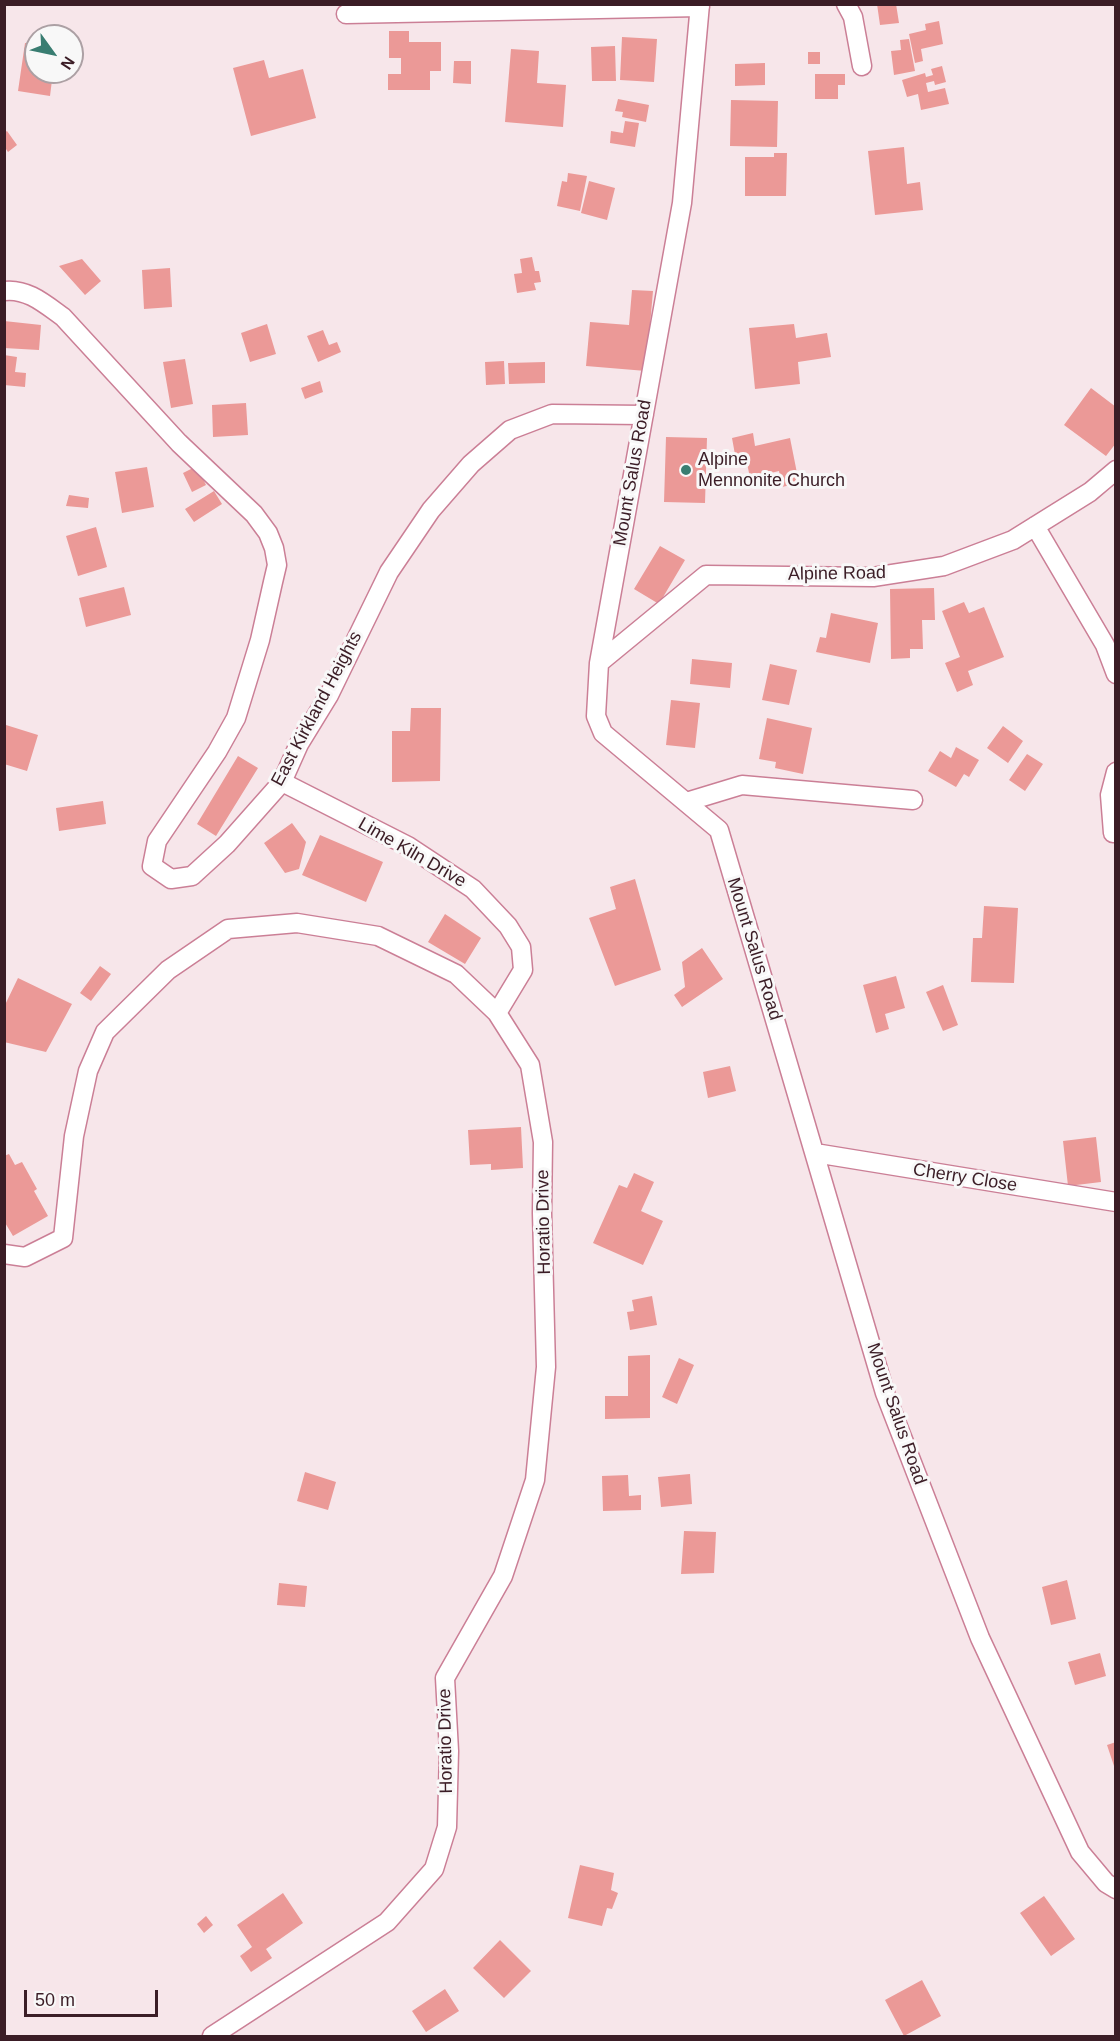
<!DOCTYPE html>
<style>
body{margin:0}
#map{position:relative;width:1120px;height:2041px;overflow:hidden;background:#f7e6ea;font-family:Arial,sans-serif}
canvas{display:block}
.frame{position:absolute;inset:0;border:6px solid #3b1d26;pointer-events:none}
.north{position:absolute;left:24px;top:24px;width:60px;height:60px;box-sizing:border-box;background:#f8f8f8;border:2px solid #aca0a4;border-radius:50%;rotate:123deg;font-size:16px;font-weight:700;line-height:24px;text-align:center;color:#3b1d26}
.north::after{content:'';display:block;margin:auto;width:21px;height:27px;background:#397d71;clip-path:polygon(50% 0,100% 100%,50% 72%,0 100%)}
.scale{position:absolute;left:24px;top:1990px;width:134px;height:27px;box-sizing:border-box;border:3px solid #3b1d26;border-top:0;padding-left:8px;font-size:18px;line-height:21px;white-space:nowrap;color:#3b1d26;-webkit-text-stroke:4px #f8f8f8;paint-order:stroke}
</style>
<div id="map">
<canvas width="1120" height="2041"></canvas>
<div class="frame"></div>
<div class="north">N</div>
<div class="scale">50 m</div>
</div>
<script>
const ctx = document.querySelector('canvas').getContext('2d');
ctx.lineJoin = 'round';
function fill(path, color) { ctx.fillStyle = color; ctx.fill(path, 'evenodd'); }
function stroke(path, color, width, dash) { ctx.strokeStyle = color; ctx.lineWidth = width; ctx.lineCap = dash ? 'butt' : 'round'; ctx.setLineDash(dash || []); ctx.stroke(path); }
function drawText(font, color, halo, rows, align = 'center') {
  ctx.font = font + ' Arial,sans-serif'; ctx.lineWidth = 6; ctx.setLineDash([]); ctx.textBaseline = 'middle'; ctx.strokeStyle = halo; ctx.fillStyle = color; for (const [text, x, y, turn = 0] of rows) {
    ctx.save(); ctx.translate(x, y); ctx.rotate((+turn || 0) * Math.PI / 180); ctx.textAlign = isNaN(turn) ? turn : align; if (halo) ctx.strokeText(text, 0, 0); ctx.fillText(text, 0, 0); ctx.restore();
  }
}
const building = new Path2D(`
 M 877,4 L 896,4 L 899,23 L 880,25 Z
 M 939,21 L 943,44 L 921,49 L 923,61 L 915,63 L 909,34 L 926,30 L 925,24 Z
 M 389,31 L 409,31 L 409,42 L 441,42 L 441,71 L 430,71 L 430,90 L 388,90 L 388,74 L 401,74 L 401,58 L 389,58 Z
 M 622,37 L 657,39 L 654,82 L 620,80 Z
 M 909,39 L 915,71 L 894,75 L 891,51 L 901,50 L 900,40 Z
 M 25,43 L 36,44 L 36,72 L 53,72 L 50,96 L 18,91 Z
 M 615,46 L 616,81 L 592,81 L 591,47 Z
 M 511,49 L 539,51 L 537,83 L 566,85 L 563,127 L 505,122 Z
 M 808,52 L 820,52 L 820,64 L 808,64 Z
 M 264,60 L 269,78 L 303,69 L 316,118 L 251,136 L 233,68 Z
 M 454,61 L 471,61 L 471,84 L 453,83 Z
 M 765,63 L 765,85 L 735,86 L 735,64 Z
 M 942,66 L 946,82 L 935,85 L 934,81 L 926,83 L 928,92 L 945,88 L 949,104 L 921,110 L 918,94 L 907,97 L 902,80 L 925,73 L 926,77 L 933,75 L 931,69 Z
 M 815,74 L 845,74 L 845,85 L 838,85 L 838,99 L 815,99 Z
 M 618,99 L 649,105 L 646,122 L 622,117 L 623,112 L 615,111 Z
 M 731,100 L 778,101 L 777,147 L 730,146 Z
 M 625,121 L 639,123 L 635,147 L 610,143 L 611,131 L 623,133 Z
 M 7,131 L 17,145 L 8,152 L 4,146 L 4,133 Z
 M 904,147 L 907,184 L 920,182 L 923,210 L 875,215 L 868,151 Z
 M 774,153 L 787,153 L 786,196 L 745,196 L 745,157 L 774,157 Z
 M 568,173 L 587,176 L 580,211 L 557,206 L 562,181 L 567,182 Z
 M 589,181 L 615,188 L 607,220 L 581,213 Z
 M 532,257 L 535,271 L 539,271 L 541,282 L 534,283 L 536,290 L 517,293 L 514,274 L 522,273 L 520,259 Z
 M 82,259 L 101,281 L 85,295 L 59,266 Z
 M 170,268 L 172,307 L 144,309 L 142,270 Z
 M 632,290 L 653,291 L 646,371 L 586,366 L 590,322 L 629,325 Z
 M 4,321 L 41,325 L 39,350 L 4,348 Z
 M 267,324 L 276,354 L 250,362 L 241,333 Z
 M 794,324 L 796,338 L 827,333 L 831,357 L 798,362 L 800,384 L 755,389 L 749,328 Z
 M 323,330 L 329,345 L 337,342 L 341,352 L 318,362 L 307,336 Z
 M 4,355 L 17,357 L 15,372 L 26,373 L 25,387 L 4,385 Z
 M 185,359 L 193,404 L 171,408 L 163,362 Z
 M 504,361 L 505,384 L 486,385 L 485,362 Z
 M 545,362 L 545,383 L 509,384 L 508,363 Z
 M 320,381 L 323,392 L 305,399 L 301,388 Z
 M 1091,388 L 1116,407 L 1116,443 L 1106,456 L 1064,425 Z
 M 246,403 L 248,435 L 213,437 L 212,405 Z
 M 753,433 L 755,446 L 790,438 L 799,483 L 782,487 L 779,471 L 750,478 L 746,458 L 736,460 L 732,438 Z
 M 666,437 L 707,438 L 705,503 L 664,502 Z
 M 197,466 L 206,485 L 192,492 L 183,473 Z
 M 147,467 L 154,507 L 122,513 L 115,472 Z
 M 214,491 L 222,504 L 194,522 L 185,509 Z
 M 69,495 L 89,498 L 88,508 L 66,506 Z
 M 96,527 L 107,567 L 78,576 L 66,536 Z
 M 660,546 L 685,560 L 659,604 L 634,589 Z
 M 124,587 L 131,615 L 86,627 L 79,598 Z
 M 934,588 L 935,620 L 922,620 L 923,649 L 910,649 L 910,658 L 891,659 L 890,589 Z
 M 964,602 L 969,613 L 984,607 L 1004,657 L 968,671 L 973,685 L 957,692 L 945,663 L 960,657 L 942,611 Z
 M 831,613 L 878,623 L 870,663 L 816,652 L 820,637 L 826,638 Z
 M 692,659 L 732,663 L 730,688 L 690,684 Z
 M 770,664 L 797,670 L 789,705 L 762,700 Z
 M 671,700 L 700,703 L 695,748 L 666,745 Z
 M 411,708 L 441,708 L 440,781 L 392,782 L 392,731 L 410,731 Z
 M 767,718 L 812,728 L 803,774 L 775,768 L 776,762 L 759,759 Z
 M 6,725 L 38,735 L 27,771 L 4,764 L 4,731 Z
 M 1003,726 L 1023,741 L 1008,763 L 987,748 Z
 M 956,747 L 979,760 L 969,777 L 964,774 L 956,787 L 928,771 L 940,751 L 951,758 Z
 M 1027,754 L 1043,764 L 1025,791 L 1009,780 Z
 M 238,756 L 258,768 L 216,836 L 197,824 Z
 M 103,801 L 106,824 L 59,831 L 56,808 Z
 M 292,823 L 306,842 L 299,869 L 285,873 L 264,843 Z
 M 320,835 L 383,862 L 366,902 L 302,875 Z
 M 635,879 L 661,970 L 615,986 L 589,918 L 616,909 L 610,887 Z
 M 984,906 L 1018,908 L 1014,983 L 971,982 L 973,938 L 982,938 Z
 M 445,914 L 481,938 L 465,964 L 428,942 Z
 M 702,948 L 723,979 L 682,1007 L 674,995 L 685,987 L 682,962 Z
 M 100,966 L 111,974 L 91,1001 L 80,993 Z
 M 896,976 L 905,1008 L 885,1014 L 889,1029 L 876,1033 L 863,985 Z
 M 18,978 L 72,1004 L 46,1052 L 4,1042 L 4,1007 Z
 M 943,985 L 958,1025 L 943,1031 L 926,992 Z
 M 730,1066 L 736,1091 L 708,1098 L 703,1072 Z
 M 521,1127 L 523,1168 L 491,1170 L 491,1164 L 470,1165 L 468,1130 Z
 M 1096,1137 L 1101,1182 L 1068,1186 L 1063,1141 Z
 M 9,1154 L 15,1165 L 22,1162 L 37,1189 L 34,1191 L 48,1216 L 13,1236 L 4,1221 L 4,1156 Z
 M 634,1173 L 654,1182 L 641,1211 L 663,1221 L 643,1265 L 593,1243 L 619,1185 L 627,1188 Z
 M 652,1296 L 657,1325 L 630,1330 L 627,1312 L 634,1311 L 632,1300 Z
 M 650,1355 L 650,1418 L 605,1419 L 605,1396 L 628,1396 L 628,1356 Z
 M 679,1358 L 694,1365 L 677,1404 L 662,1397 Z
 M 305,1472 L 336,1482 L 328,1510 L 297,1501 Z
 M 690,1474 L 692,1504 L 661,1507 L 658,1477 Z
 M 628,1475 L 629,1496 L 641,1495 L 641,1510 L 603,1511 L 602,1476 Z
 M 684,1531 L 716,1532 L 714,1573 L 681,1574 Z
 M 1067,1580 L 1076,1619 L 1051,1625 L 1042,1587 Z
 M 279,1583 L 307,1586 L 305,1607 L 277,1605 Z
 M 1100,1653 L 1106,1676 L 1075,1685 L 1068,1662 Z
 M 1116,1742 L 1116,1769 L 1115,1769 L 1107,1745 Z
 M 580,1865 L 614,1873 L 611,1890 L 618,1893 L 612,1909 L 607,1908 L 602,1926 L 568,1918 Z
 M 283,1893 L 303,1923 L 266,1949 L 272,1958 L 251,1972 L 240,1956 L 252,1947 L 237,1925 Z
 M 1044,1896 L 1075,1939 L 1051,1956 L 1020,1913 Z
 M 206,1916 L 213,1925 L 204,1933 L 197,1924 Z
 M 500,1940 L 531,1971 L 504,1998 L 473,1968 Z
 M 922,1980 L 941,2016 L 904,2036 L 885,2000 Z
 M 445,1989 L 459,2011 L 426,2032 L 412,2011 Z`);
const minor = new Path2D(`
 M 700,4 L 682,203 L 599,663 L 596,716 L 603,733 L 719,830 L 885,1393 L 980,1638 L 1080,1852 L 1106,1883 L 1116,1889
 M 846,4 L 853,17 L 862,66
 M 346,14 L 700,7
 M 4,291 C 27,288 45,304 63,317 L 179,443 L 254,514 L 268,533 L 274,548 L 277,565 L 273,582 L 260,640 L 236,718 L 217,752 L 157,841 L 152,866 L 171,879 L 192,876 L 227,844 L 282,782 L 299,744 L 329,695 L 389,572 L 431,510 L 471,464 L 510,430 L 552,414 L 644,415
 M 1035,526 L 1105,645 L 1116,674
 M 599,663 L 706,575 L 873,577 L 944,566 L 1013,540 L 1090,492 L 1116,470
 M 282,782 L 408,846 L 473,889 L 508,926 L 521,947 L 523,970 L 497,1013
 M 686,802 L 742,785 L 913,800
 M 1113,833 L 1110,795 L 1116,772
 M 815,1153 L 1116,1202
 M 4,1254 L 25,1257 L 63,1238 L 74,1136 L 88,1071 L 105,1032 L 168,970 L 228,929 L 297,923 L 378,936 L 456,974 L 497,1013 L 530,1065 L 543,1142 L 542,1213 L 546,1367 L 535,1480 L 503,1576 L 445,1678 L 449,1751 L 447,1827 L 434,1869 L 387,1922 L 212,2036`);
const markers = [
 [686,470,6,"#397d71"]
];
const poiNames = [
 ["Alpine",698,460],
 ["Mennonite Church",698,481]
];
const streetNames = [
 ["Mount Salus Road",633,473,-80],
 ["Alpine Road",837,574,-1],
 ["East Kirkland Heights",317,709,-62],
 ["Lime Kiln Drive",412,853,30],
 ["Mount Salus Road",754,949,73],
 ["Cherry Close",965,1178,9],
 ["Horatio Drive",544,1222,-91],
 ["Mount Salus Road",896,1414,71],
 ["Horatio Drive",446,1741,-91]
];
fill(building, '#eb9997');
stroke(minor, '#cb7f96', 21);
stroke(minor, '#fff', 18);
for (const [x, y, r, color] of markers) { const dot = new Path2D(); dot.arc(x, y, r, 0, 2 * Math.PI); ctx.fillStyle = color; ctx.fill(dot); stroke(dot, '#f8f8f8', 2); }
drawText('18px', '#3b1d26', '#f8f8f8', poiNames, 'left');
drawText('18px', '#3b1d26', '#f8f8f8', streetNames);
</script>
